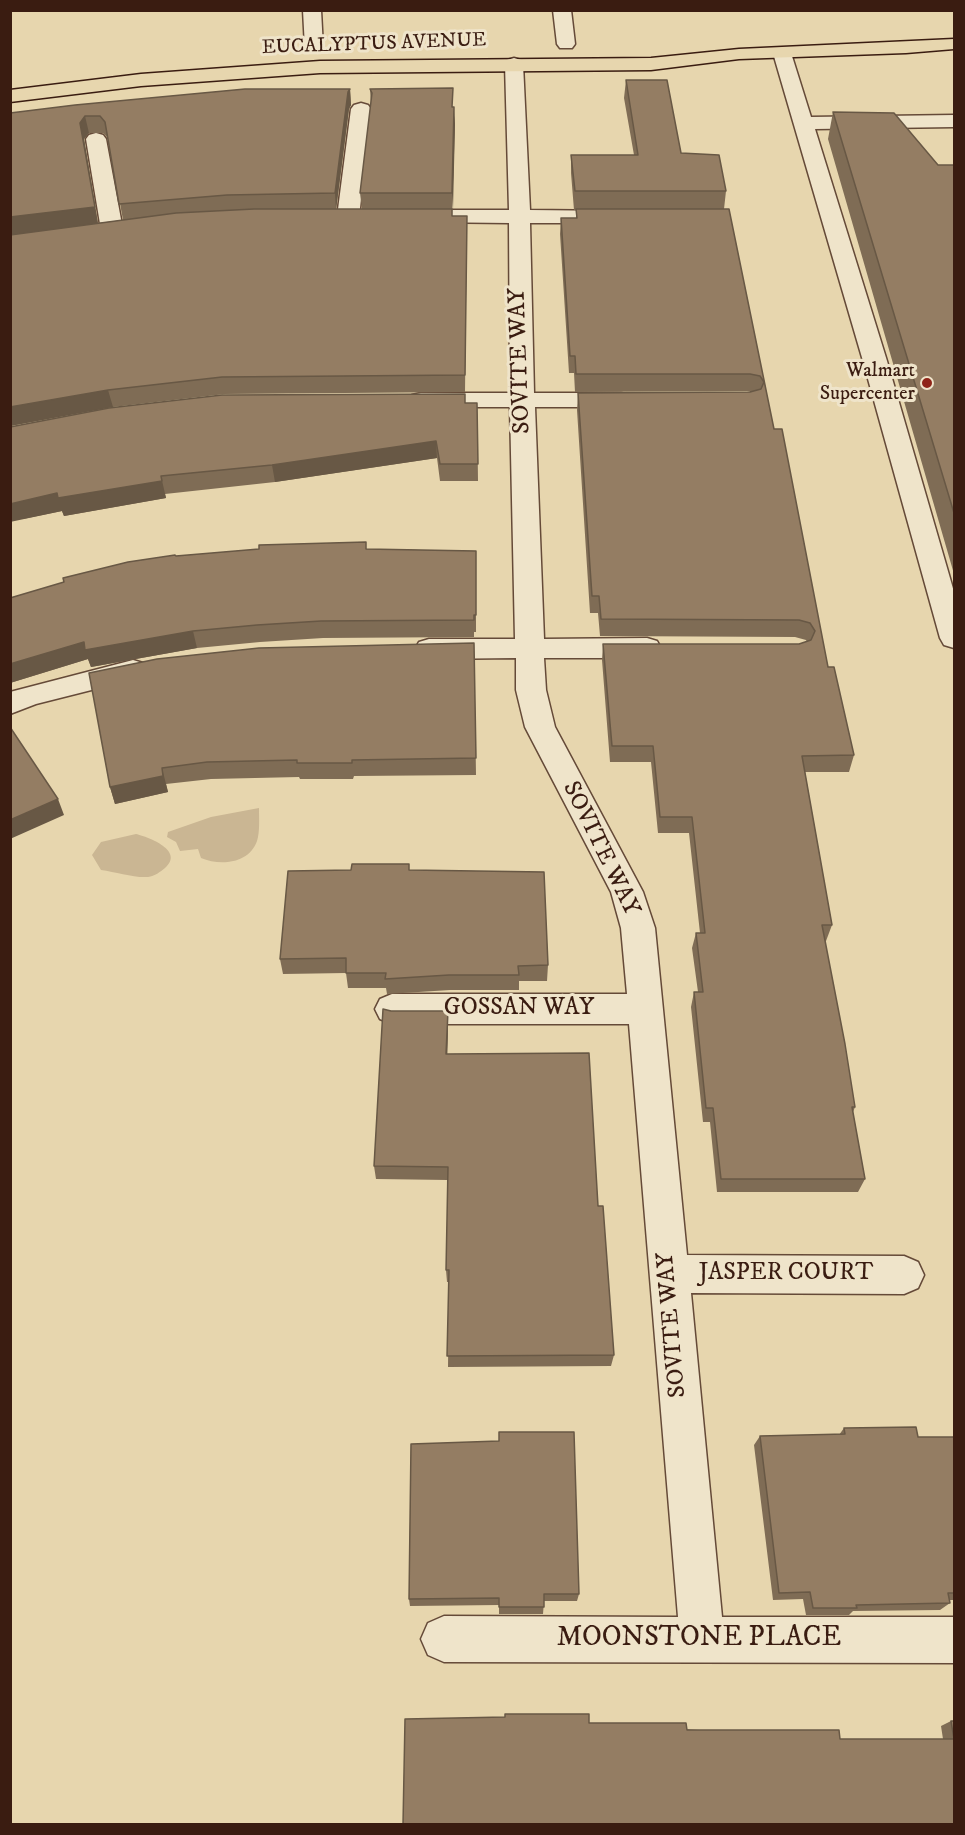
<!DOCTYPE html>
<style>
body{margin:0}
#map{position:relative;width:965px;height:1835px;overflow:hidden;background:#e7d6ae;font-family:"IM FELL DW Pica",serif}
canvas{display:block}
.frame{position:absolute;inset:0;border:12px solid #3a1c11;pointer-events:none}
</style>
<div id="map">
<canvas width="965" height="1835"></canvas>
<div class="frame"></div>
</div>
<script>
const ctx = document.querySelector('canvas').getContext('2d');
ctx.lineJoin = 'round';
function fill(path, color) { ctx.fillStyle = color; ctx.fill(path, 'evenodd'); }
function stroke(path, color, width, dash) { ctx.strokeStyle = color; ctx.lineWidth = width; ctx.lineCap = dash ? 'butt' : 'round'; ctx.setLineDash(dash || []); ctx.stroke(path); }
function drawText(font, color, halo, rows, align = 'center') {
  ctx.font = font + ' "IM FELL DW Pica",serif'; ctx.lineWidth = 6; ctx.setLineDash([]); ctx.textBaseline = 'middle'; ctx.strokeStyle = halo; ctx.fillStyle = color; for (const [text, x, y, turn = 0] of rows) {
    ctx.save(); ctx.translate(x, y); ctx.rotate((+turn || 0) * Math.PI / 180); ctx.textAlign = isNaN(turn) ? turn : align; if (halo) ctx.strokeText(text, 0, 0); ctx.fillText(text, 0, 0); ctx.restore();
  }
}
const green = new Path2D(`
 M 259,808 C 259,819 260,832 257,841 C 249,864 220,866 201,858 L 198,849 L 180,851 L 176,842 L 167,837 L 168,832 L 211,817 Z
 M 136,834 C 149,837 185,851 165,868 C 160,872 155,876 148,877 C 134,878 116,872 101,870 L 92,855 L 101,842 Z`);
const minor = new Path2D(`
 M 303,10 L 321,10 L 323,48 L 320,52 L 308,52 L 305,48 Z
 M 553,10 L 571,10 L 575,44 L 572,48 L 560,48 L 557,44 Z
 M 782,48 L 788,49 L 791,53 L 811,117 L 954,115 L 954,127 L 815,129 L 887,361 L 954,592 L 954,648 L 944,645 L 940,638 L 863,361 L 773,53 L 776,49 Z
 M 514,58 L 521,60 L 523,64 L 530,210 L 619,211 L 626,213 L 630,217 L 626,221 L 619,223 L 530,223 L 534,393 L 621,393 L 630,395 L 633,400 L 630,405 L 621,407 L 535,407 L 544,639 L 647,638 L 657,641 L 661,648 L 657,655 L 647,658 L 544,658 L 546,690 L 555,727 L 643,892 L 655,928 L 687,1255 L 904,1256 L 918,1262 L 924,1275 L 918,1288 L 904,1294 L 691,1293 L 722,1617 L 954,1617 L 954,1663 L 444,1662 L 428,1655 L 421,1639 L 428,1623 L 444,1616 L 678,1617 L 629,1024 L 392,1024 L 380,1019 L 375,1009 L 380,999 L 392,994 L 627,994 L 621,928 L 611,892 L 525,727 L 516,690 L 516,658 L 429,659 L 419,656 L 415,649 L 419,642 L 429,639 L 515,639 L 510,407 L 421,407 L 412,405 L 409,400 L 412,395 L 421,393 L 510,393 L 509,223 L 422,222 L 415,220 L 411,216 L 415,212 L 422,210 L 509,210 L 505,64 L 507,60 Z
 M 361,103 L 368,105 L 371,109 L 359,217 L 355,221 L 348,223 L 341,221 L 337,217 L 351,109 L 354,105 Z
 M 96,133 L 103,135 L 106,139 L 123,230 L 120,235 L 112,236 L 104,235 L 101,230 L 86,139 L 89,135 Z
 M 133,660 L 143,663 L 147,670 L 143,677 L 36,704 L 10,714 L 10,692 Z`);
const major = new Path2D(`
 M 954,39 L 954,49 L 906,53 L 739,59 L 651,70 L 320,73 L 141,86 L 10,102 L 10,90 L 141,74 L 320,61 L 651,58 L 739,49 Z`);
const wall = new Path2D(`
 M 626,80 L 681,153 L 726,191 L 724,209 L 729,209 L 774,429 L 828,667 L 854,755 L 849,772 L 805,772 L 832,925 L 826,941 L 825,941 L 855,1107 L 853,1112 L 865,1179 L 858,1192 L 717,1192 L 710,1122 L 703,1122 L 691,1007 L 694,992 L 698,992 L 692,948 L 696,933 L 700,933 L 689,833 L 658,833 L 651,762 L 610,762 L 602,660 L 603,644 L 799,644 L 807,642 L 806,640 L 795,637 L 600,636 L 598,613 L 590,613 L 577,410 L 578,393 L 751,392 L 747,391 L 575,392 L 574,373 L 569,373 L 560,234 L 561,218 L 576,218 L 576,210 L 574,210 L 571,173 L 571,155 L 634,155 L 624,98 Z
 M 350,89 L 351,105 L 349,109 L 336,209 L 362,209 L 360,193 L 371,105 L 370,89 L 453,107 L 455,124 L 452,216 L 467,216 L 465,392 L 225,394 L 113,407 L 10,426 L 10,235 L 75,105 ZM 89,133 L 103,133 L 108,138 L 123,220 L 98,223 L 84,139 Z
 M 833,112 L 938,165 L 954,165 L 954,574 L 828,139 Z
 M 465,403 L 477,403 L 478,481 L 440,481 L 437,458 L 275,482 L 165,494 L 166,498 L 64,516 L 62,511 L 23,519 L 10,427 Z
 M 367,549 L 476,551 L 476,632 L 474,632 L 474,637 L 323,638 L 260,642 L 197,648 L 91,667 L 88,659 L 10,683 L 10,598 L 176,556 Z
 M 474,643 L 476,775 L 354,776 L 353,779 L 300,779 L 299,777 L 211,779 L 166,784 L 168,792 L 115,804 L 110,787 Z
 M 410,870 L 548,965 L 547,981 L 519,981 L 519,990 L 450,990 L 387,994 L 386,988 L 348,988 L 346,973 L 283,974 L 280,959 Z
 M 391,1011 L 448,1026 L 447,1054 L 598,1206 L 614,1355 L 611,1366 L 448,1367 L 449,1282 L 447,1282 L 446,1270 L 448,1180 L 376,1179 L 374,1166 Z
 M 844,1428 L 918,1437 L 954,1437 L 954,1600 L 949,1600 L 950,1603 L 940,1610 L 853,1611 L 849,1615 L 806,1615 L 803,1599 L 773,1600 L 754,1445 L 760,1436 L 839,1435 Z
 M 411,1444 L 579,1594 L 577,1601 L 544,1601 L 543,1614 L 499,1614 L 499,1605 L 410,1606 L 409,1599 Z
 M 951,1721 L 954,1721 L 954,1824 L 589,1723 L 840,1739 L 943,1739 L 941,1726 Z`);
const shadedWall = new Path2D(`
 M 350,89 L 351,105 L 349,109 L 336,210 L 335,193 L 348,92 Z
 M 454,107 L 455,124 L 453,210 L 452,193 Z
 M 85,116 L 89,133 L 84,139 L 98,224 L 10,235 L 10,217 Z
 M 108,390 L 113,407 L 10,426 L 10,407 Z
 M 436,441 L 437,458 L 275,482 L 272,465 Z
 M 161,476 L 166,498 L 64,516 L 62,511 L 10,522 L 10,504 L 57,493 Z
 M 193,631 L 197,648 L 91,667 L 88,659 L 10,683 L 10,664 L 84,642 Z
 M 162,768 L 168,792 L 115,804 L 110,787 Z
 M 58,799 L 64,815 L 10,839 L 10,820 Z
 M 448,1011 L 448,1026 L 447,1069 L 446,1054 Z`);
const building = new Path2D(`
 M 626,80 L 667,80 L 681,153 L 719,155 L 726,191 L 575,191 L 571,155 L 638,155 Z
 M 453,88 L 452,107 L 454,107 L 452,193 L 360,193 L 372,93 L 370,89 Z
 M 245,89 L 350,89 L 348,92 L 335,193 L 227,195 L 119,204 L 105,122 L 100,116 L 85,116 L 80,123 L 95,207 L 10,217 L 10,113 L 75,105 Z
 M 833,112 L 894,113 L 938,165 L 954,165 L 954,513 Z
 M 254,209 L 452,209 L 452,216 L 467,216 L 465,375 L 222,377 L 108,390 L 10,407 L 10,235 L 176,213 Z
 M 576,209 L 729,209 L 774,429 L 782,429 L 828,667 L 834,667 L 854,755 L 802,756 L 832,925 L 822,925 L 845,1044 L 855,1107 L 852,1107 L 865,1179 L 721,1179 L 713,1108 L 706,1108 L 694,992 L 703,992 L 696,933 L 705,933 L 692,817 L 660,817 L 653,746 L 612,746 L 603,644 L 799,644 L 811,640 L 815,631 L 810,623 L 799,620 L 601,619 L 599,596 L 592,596 L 578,393 L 750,392 L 761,389 L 764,382 L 760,376 L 750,374 L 576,374 L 575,356 L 570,356 L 561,218 L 577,218 Z
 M 465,394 L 465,403 L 477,403 L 478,464 L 440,464 L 436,441 L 272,465 L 161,476 L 162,481 L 58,498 L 57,493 L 10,504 L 10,427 L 109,408 L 222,395 Z
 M 366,542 L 366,549 L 476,551 L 476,615 L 474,615 L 474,620 L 321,621 L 257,625 L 193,631 L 85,650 L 84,642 L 10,664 L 10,598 L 64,582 L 63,578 L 128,562 L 175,555 L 176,556 L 259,549 L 259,545 Z
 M 474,643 L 476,758 L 352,760 L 352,763 L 297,763 L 297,760 L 207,762 L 162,768 L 163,776 L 110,787 L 89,673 L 157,659 L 259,648 Z
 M 10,727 L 58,799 L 10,820 Z
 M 352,864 L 409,864 L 409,870 L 544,872 L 548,965 L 518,966 L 519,975 L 449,975 L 385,979 L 386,973 L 346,973 L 346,958 L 280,959 L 288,871 L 351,870 Z
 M 383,1009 L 391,1011 L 448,1011 L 446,1054 L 589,1053 L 598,1206 L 603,1206 L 614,1355 L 447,1356 L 449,1270 L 446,1270 L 448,1167 L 374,1166 Z
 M 916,1427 L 918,1437 L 954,1437 L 954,1593 L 948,1593 L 950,1603 L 856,1605 L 857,1608 L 813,1608 L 810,1592 L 779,1593 L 760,1436 L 845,1434 L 844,1428 Z
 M 499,1432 L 574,1432 L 579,1594 L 544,1594 L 544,1607 L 499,1607 L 499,1598 L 409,1599 L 411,1444 L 499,1441 Z
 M 505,1714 L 589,1714 L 589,1723 L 686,1723 L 687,1730 L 839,1730 L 840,1739 L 954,1739 L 951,1721 L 954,1721 L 954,1824 L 403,1824 L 405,1719 L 505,1717 Z`);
const markers = [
 [927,383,6,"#8f2418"]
];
const farStreetnames = [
 ["EUCALYPTUS AVENUE",374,45,-2]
];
const farPoinames = [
 ["Walmart",915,372],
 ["Supercenter",915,395]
];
const streetNames = [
 ["SOVITE WAY",521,361,-92],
 ["SOVITE WAY",600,849,64],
 ["GOSSAN WAY",519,1009],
 ["JASPER COURT",786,1274],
 ["SOVITE WAY",673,1325,-95]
];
const nearStreetnames = [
 ["MOONSTONE PLACE",699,1639]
];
fill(green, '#cab693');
stroke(minor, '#654a38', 3);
stroke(major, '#3a1c11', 3);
fill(minor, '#efe4ca');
fill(major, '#e7d6ae');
fill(wall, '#7f6c55');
fill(shadedWall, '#685845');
fill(building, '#947d63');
stroke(building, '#685845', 1.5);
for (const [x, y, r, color] of markers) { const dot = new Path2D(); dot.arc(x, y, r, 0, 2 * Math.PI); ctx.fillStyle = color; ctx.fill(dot); stroke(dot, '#efe4ca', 2); }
drawText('20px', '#3a1c11', '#efe4ca', farStreetnames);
drawText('20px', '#3a1c11', '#efe4ca', farPoinames, 'right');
drawText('24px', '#3a1c11', '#efe4ca', streetNames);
drawText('28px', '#3a1c11', '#efe4ca', nearStreetnames);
</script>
